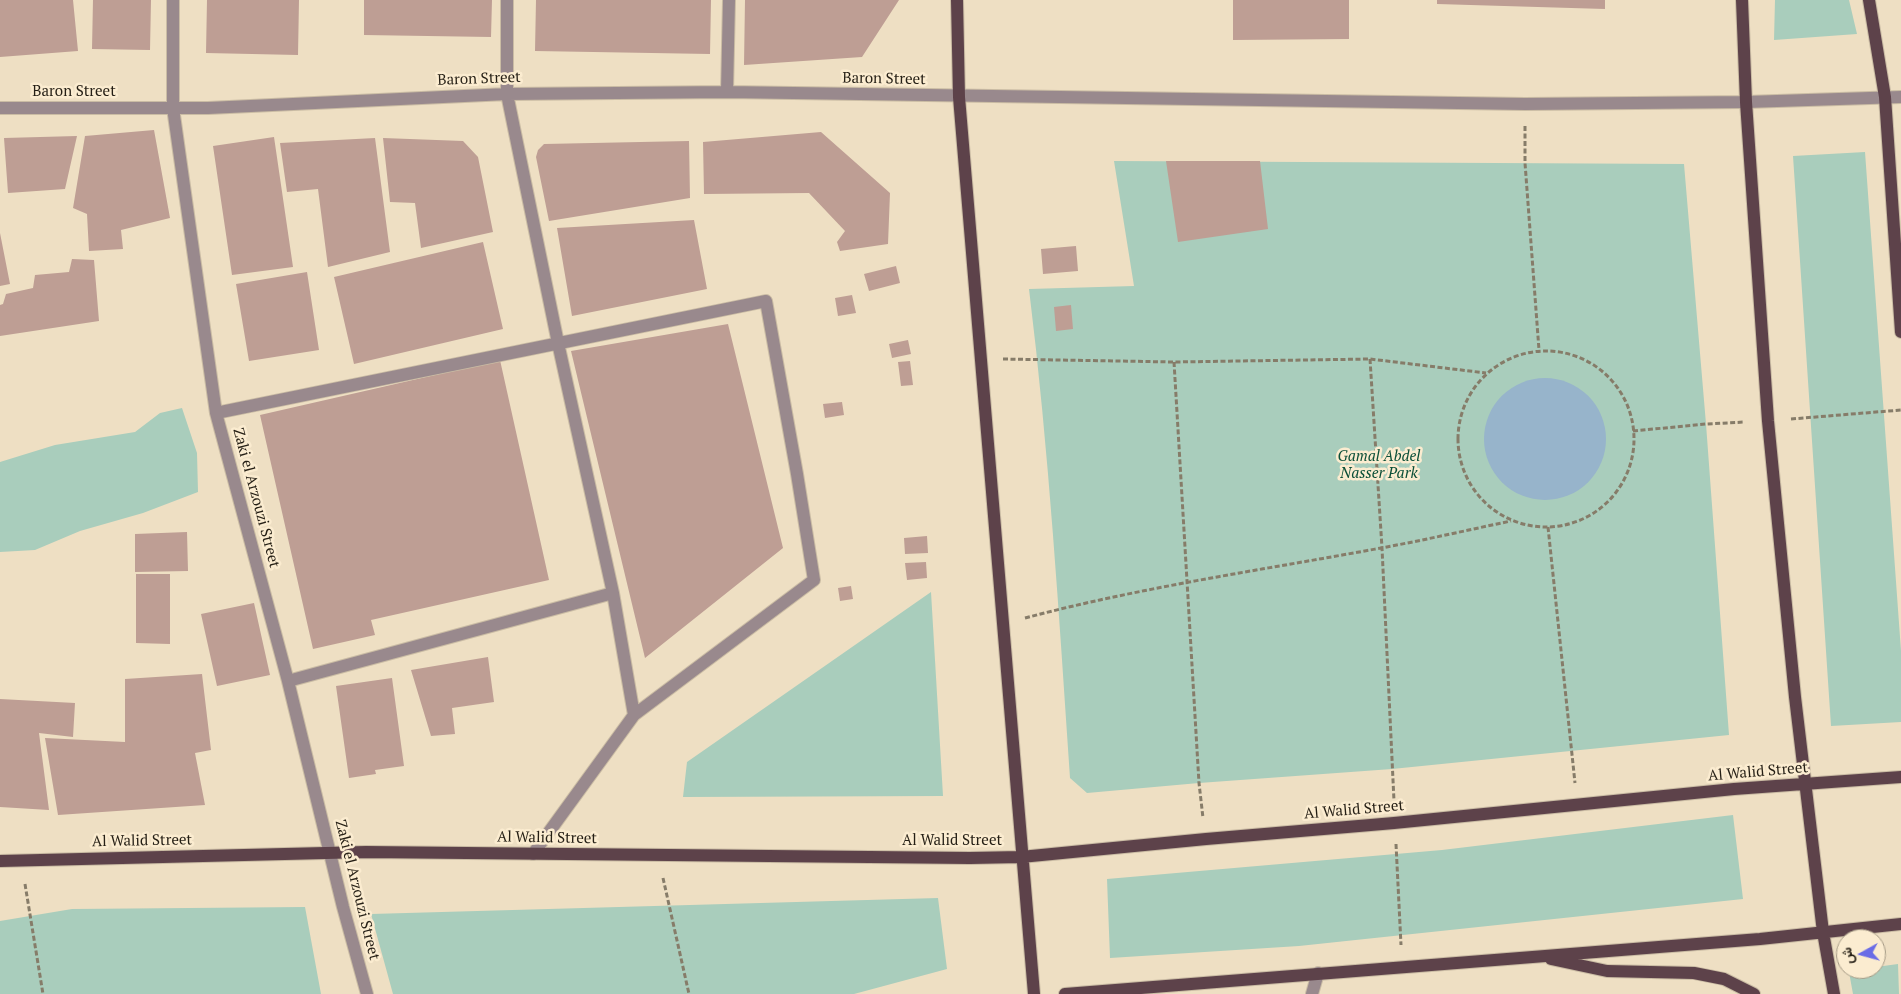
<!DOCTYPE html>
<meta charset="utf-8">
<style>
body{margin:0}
#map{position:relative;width:1901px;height:994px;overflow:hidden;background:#eedfc3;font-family:"PT Serif",Vazirmatn,serif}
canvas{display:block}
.north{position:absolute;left:1836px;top:929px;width:50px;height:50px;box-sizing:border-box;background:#fbecd0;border:1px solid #a59a85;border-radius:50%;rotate:263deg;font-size:14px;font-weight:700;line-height:20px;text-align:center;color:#251f15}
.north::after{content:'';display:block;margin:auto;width:18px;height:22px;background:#6a6ce6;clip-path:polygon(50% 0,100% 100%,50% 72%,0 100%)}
</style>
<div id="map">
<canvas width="1901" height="994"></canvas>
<div class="north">ش</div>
</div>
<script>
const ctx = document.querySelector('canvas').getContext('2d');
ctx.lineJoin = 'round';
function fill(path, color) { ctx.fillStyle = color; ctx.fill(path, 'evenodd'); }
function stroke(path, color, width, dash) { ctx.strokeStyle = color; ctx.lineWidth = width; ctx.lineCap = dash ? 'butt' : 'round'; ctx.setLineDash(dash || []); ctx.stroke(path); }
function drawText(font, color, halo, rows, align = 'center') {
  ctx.font = font + ' "PT Serif",serif'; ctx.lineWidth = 5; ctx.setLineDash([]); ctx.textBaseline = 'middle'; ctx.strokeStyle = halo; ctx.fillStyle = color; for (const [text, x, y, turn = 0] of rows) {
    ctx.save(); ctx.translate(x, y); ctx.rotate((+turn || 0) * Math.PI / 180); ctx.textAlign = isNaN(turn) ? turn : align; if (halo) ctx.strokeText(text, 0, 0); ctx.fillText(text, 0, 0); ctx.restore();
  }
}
const green = new Path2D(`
 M 1775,0 L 1849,0 L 1857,34 L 1774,40 Z
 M 1865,152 L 1901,651 L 1901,722 L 1831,726 L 1793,156 Z
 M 1114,161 L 1684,164 L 1706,424 L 1729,735 L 1392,769 L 1199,783 L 1087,793 L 1070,778 C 1059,615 1049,451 1029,289 L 1134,286 Z
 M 182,408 L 197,453 L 198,492 L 143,513 L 80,531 L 35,550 L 0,552 L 0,462 L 55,445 L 135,432 L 160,413 Z
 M 931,592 L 943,796 L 683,797 L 687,762 Z
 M 1733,815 L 1743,899 L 1299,946 L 1110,958 L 1107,879 L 1442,850 Z
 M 938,898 L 947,969 L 854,994 L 393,994 L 371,914 Z
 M 305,907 L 321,994 L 0,994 L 0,921 L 72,909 Z
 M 1898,964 L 1899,994 L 1853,994 L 1849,972 L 1876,969 L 1876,967 Z`);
const water = new Path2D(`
 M1484 439a61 61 0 1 1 122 0a61 61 0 1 1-122 0Z`);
const building = new Path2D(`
 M 0,0 L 73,0 L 78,51 L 0,57 Z
 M 93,0 L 151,0 L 150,50 L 92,49 Z
 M 207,0 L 299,0 L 298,55 L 206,53 Z
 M 364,0 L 492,0 L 491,37 L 364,35 Z
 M 536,0 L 711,0 L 710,54 L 535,51 Z
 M 745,0 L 899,0 L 862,57 L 744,65 Z
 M 1233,0 L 1349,0 L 1349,39 L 1233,40 Z
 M 1437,0 L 1605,0 L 1605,9 L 1437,4 Z
 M 154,130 L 170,218 L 121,230 L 123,249 L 89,251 L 87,214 L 73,208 L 85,136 Z
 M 821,132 L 890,193 L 888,244 L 840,251 L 837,242 L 845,231 L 809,193 L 704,194 L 703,142 Z
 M 77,136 L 65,189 L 8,193 L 4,138 Z
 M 274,137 L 293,267 L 232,275 L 213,146 Z
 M 375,138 L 390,252 L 328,267 L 318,189 L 287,192 L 280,143 Z
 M 383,138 L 463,141 L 478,157 L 493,232 L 421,248 L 415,203 L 390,202 Z
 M 689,141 L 690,198 L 549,221 L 536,157 L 538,150 L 544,144 Z
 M 1166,161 L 1260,161 L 1268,229 L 1178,242 Z
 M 694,220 L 707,289 L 572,316 L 557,228 Z
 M 0,233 L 10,284 L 0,286 Z
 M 483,242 L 503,329 L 354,364 L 334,277 Z
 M 1076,246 L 1078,271 L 1043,274 L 1041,249 Z
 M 72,259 L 94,260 L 99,321 L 0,336 L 0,305 L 3,304 L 6,294 L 33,288 L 35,275 L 69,272 Z
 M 896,266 L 900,283 L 869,291 L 864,274 Z
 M 307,272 L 319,350 L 249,361 L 236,284 Z
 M 852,295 L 856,313 L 838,316 L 835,298 Z
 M 1071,305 L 1073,329 L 1056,331 L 1054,307 Z
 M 728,324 L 783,548 L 645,658 L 571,351 Z
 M 908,340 L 911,354 L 892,358 L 889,344 Z
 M 500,360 L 549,580 L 371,620 L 375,635 L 313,649 L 260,415 Z
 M 910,361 L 913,385 L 901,386 L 898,362 Z
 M 842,402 L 844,415 L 825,418 L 823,404 Z
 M 187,532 L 188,571 L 135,572 L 135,534 Z
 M 927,536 L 928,553 L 905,554 L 904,538 Z
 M 926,562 L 927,578 L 907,580 L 905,563 Z
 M 136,574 L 170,574 L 170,644 L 136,643 Z
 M 851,586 L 853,599 L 840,601 L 838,588 Z
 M 254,603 L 270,675 L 217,686 L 201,614 Z
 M 488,657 L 494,702 L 452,708 L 455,734 L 431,736 L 411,670 Z
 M 202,674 L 211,750 L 195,753 L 205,805 L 58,815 L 45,738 L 125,742 L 125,679 Z
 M 392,678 L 404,766 L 375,770 L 376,774 L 349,778 L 336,686 Z
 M 0,699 L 75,703 L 73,737 L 39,733 L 49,810 L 0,807 Z`);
const path = new Path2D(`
 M 1525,126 L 1525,163 L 1539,350
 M1458 439a88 88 0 1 1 176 0a88 88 0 1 1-176 0Z
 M 1003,359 L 1174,362 L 1370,359 L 1486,373
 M 1370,359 L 1382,548 L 1394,801
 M 1174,362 L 1199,783 L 1203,818
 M 1791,419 L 1901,410
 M 1633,431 L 1706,424 L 1745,422
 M 1548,527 L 1575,783
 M 1025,618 C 1142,587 1262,570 1381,548 C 1425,540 1468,530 1511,521
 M 1396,844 L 1401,945
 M 663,878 L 689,994
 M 25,884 L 43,994`);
const minor = new Path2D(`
 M 173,0 L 173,108 L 216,413 L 288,681 L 343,907 L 367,994
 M 507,0 L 507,94 L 558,343 L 613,593 L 634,715
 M 727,92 L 729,0
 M 0,108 L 208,108 L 507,94 L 727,92 L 1525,104 L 1746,102 L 1901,97
 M 216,413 L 766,301 L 797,474 L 814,580 L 634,715 L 533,854
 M 288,681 L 613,593
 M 1312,994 L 1318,973`);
const major = new Path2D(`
 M 957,0 L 959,97 L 1034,994
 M 1742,0 L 1746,102 L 1768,421 L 1795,697 L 1823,932 L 1834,994
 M 1869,0 L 1885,97 L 1901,332
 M 0,861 L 366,852 L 970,858 L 1021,857 L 1206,839 L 1394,823 L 1734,789 L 1901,777
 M 1551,959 L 1607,971 L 1694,973 L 1724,979 L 1754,994
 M 1065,994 L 1760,939 L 1901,924`);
const streetNames = [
 ["Baron Street",479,79,-2],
 ["Baron Street",884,79,1],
 ["Baron Street",74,92],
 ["Zaki el Arzouzi Street",256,498,75],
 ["Al Walid Street",1758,772,-5],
 ["Al Walid Street",1354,810,-5],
 ["Al Walid Street",547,838,1],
 ["Al Walid Street",142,841,-1],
 ["Al Walid Street",952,841],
 ["Zaki el Arzouzi Street",357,890,76]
];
const parkNames = [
 ["Gamal Abdel",1379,457],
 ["Nasser Park",1379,474]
];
fill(green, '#a9cdbc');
fill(water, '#97b4cb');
fill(building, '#be9e94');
stroke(minor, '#cabca4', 14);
stroke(major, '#cabca4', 14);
stroke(path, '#867c69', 3, [5, 2.5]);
stroke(minor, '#99898d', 12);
stroke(major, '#5d424a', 12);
drawText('15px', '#251f15', '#fbecd0', streetNames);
drawText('italic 15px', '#0b4f38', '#fbecd0', parkNames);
</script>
